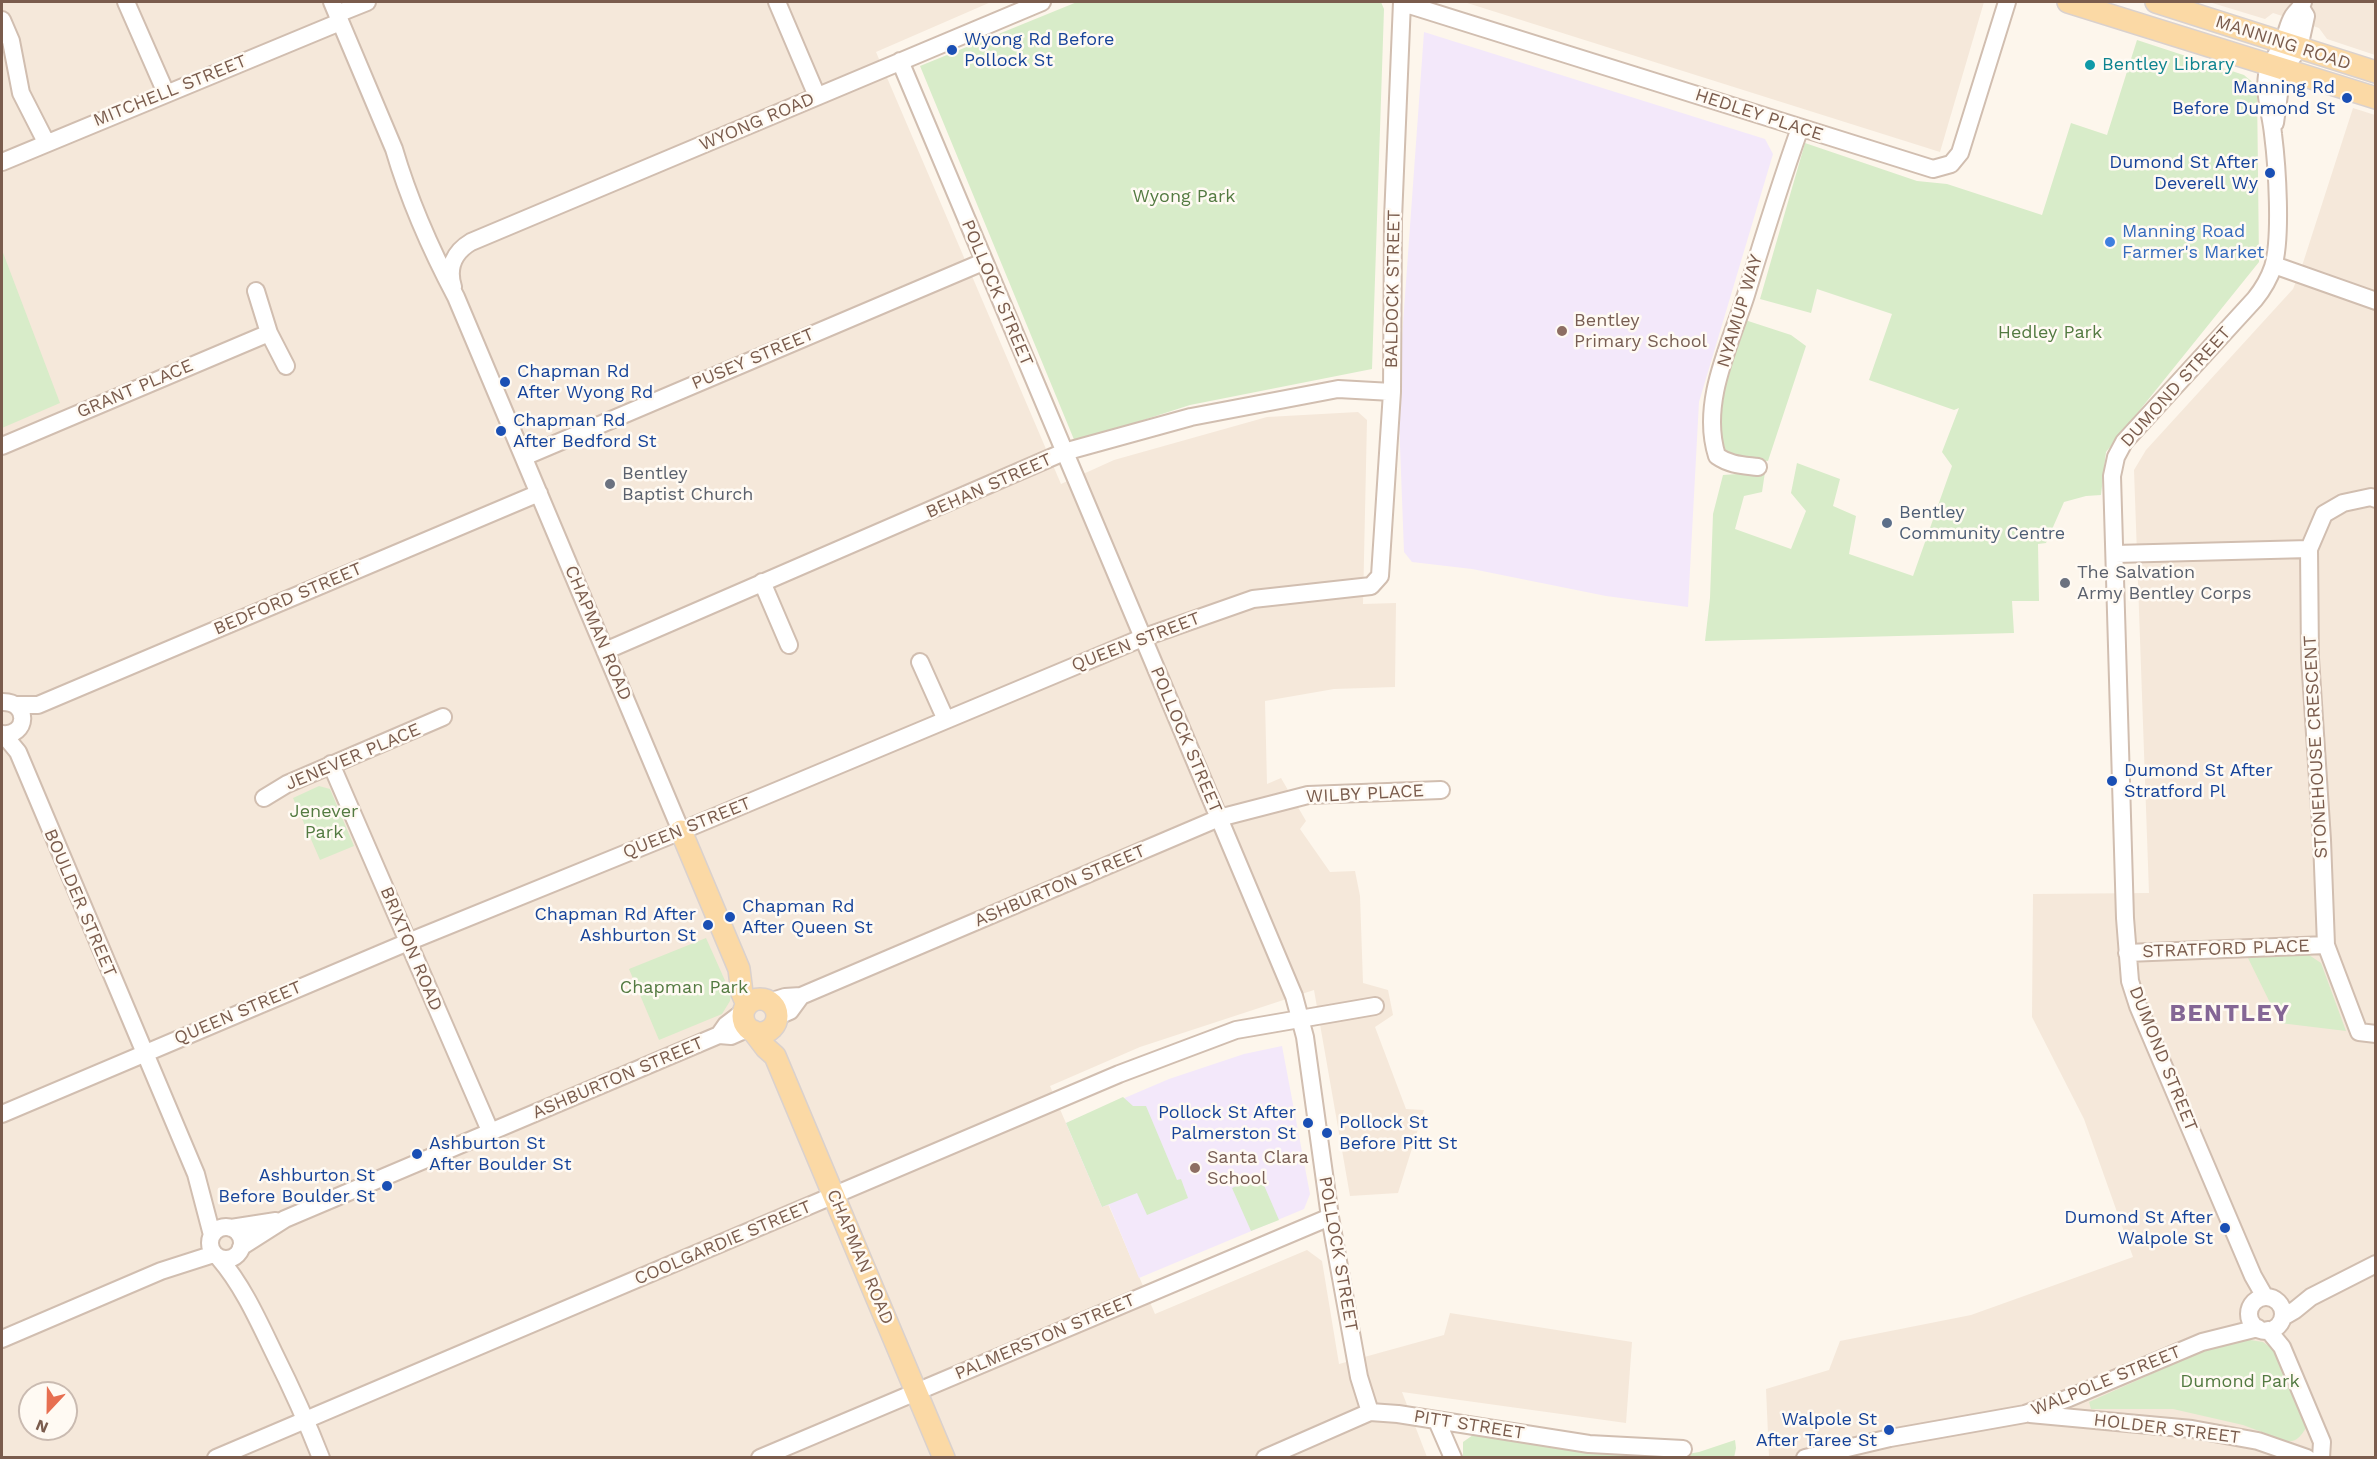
<!DOCTYPE html>
<style>
body{margin:0}
#map{position:relative;width:2377px;height:1459px;overflow:hidden;background:#fdf6ec;font-family:"Work Sans",sans-serif}
canvas{display:block}
.frame{position:absolute;inset:0;border:3px solid #7a5c4d;pointer-events:none}
.north{position:absolute;left:18px;top:1381px;width:60px;height:60px;box-sizing:border-box;background:#fffaf3;border:2px solid #cabbb1;border-radius:50%;rotate:202deg;font-size:16px;font-weight:700;line-height:24px;text-align:center;color:#7a5c4d}
.north::after{content:'';display:block;margin:auto;width:21px;height:27px;background:#e76f51;clip-path:polygon(50% 0,100% 100%,50% 72%,0 100%)}
</style>
<div id="map">
<canvas width="2377" height="1459"></canvas>
<div class="frame"></div>
<div class="north">N</div>
</div>
<script>
const ctx = document.querySelector('canvas').getContext('2d');
ctx.lineJoin = 'round';
function fill(path, color) { ctx.fillStyle = color; ctx.fill(path, 'evenodd'); }
function stroke(path, color, width, dash) { ctx.strokeStyle = color; ctx.lineWidth = width; ctx.lineCap = dash ? 'butt' : 'round'; ctx.setLineDash(dash || []); ctx.stroke(path); }
function drawText(font, color, halo, rows, align = 'center') {
  ctx.font = font + ' "Work Sans",sans-serif'; ctx.lineWidth = 5; ctx.setLineDash([]); ctx.textBaseline = 'middle'; ctx.strokeStyle = halo; ctx.fillStyle = color; for (const [text, x, y, turn = 0] of rows) {
    ctx.save(); ctx.translate(x, y); ctx.rotate((+turn || 0) * Math.PI / 180); ctx.textAlign = isNaN(turn) ? turn : align; if (halo) ctx.strokeText(text, 0, 0); ctx.fillText(text, 0, 0); ctx.restore();
  }
}
const residential = new Path2D(`
 M 2,2 L 991,2 L 876,52 L 1061,484 L 1114,460 L 1267,417 L 1358,412 L 1367,420 L 1363,604 L 1396,603 L 1395,687 L 1334,689 L 1265,701 L 1267,784 L 1281,778 L 1306,821 L 1300,829 L 1330,872 L 1355,871 L 1360,896 L 1363,983 L 1388,990 L 1393,1015 L 1375,1027 L 1406,1109 L 1424,1110 L 1398,1193 L 1350,1196 L 1314,990 L 1140,1047 L 1050,1086 L 1102,1207 L 1108,1204 L 1155,1314 L 1307,1250 L 1322,1261 L 1339,1364 L 1444,1335 L 1450,1313 L 1632,1342 L 1626,1423 L 1402,1392 L 1427,1457 L 2,1458 ZM 30,1393 L 66,1393 L 66,1429 L 30,1429 Z
 M 1464,2 L 1984,2 L 1940,152 Z
 M 2209,2 L 2375,2 L 2375,55 L 2327,39 L 2319,28 L 2273,13 L 2265,19 Z
 M 2353,108 L 2375,115 L 2375,1457 L 1769,1457 L 1766,1389 L 1829,1370 L 1840,1341 L 1971,1315 L 2133,1257 L 2084,1119 L 2032,1017 L 2033,894 L 2149,893 L 2134,470 L 2146,450 L 2293,289 L 2302,266 Z`);
const education = new Path2D(`
 M 1424,32 L 1765,139 L 1773,154 L 1699,402 L 1688,607 L 1606,596 L 1472,569 L 1412,562 L 1404,552 L 1398,393 Z
 M 1282,1046 L 1310,1194 L 1304,1209 L 1139,1278 L 1109,1205 L 1102,1207 L 1066,1123 L 1169,1079 L 1244,1054 Z`);
const green = new Path2D(`
 M 1077,2 L 1381,2 L 1384,9 L 1372,369 L 1190,405 L 1075,442 L 920,66 Z
 M 2137,40 L 2244,75 L 2257,86 L 2259,262 L 2106,452 L 2101,495 L 2086,496 L 2064,502 L 2046,543 L 2038,544 L 2039,601 L 2012,601 L 2014,633 L 1705,641 L 1710,598 L 1713,514 L 1723,475 L 1765,472 L 1762,492 L 1744,496 L 1735,529 L 1791,549 L 1806,511 L 1791,493 L 1797,463 L 1840,479 L 1833,506 L 1856,516 L 1849,554 L 1913,576 L 1952,466 L 1942,452 L 1959,408 L 1954,410 L 1869,380 L 1892,314 L 1817,289 L 1811,313 L 1760,299 L 1805,143 L 1917,181 L 1947,184 L 2042,215 L 2071,123 L 2107,135 Z
 M 2,250 L 60,403 L 2,428 Z
 M 1745,320 L 1791,335 L 1806,346 L 1768,461 L 1734,458 L 1723,451 C 1716,403 1731,365 1745,320 Z
 M 319,786 L 330,789 L 354,846 L 320,860 L 293,798 Z
 M 706,938 L 731,994 L 730,1001 L 722,1014 L 659,1040 L 629,969 Z
 M 2306,953 L 2321,963 L 2346,1031 L 2280,1023 L 2247,956 Z
 M 1123,1097 L 1133,1106 L 1146,1106 L 1177,1180 L 1181,1179 L 1188,1198 L 1147,1215 L 1137,1193 L 1102,1207 L 1066,1123 Z
 M 1260,1176 L 1279,1220 L 1251,1231 L 1232,1188 Z
 M 2244,1339 L 2263,1342 L 2274,1350 L 2306,1428 C 2301,1436 2296,1443 2286,1441 L 2243,1425 L 2173,1409 L 2091,1409 L 2089,1402 L 2220,1343 Z
 M 1473,1435 L 1675,1456 L 1699,1452 L 1735,1440 L 1736,1448 L 1734,1458 L 1463,1458 L 1463,1442 Z`);
const minor = new Path2D(`
 M 126,2 L 166,93
 M 332,2 L 394,149 C 409,200 431,250 456,297 L 681,831
 M 777,2 L 817,96
 M 1403,3 L 1933,169 L 1951,164 L 1960,153 L 2007,2
 M 337,14 L 367,2
 M 2,20 L 11,41 L 21,93 L 46,142
 M 900,61 L 1294,996 L 1305,1037 L 1330,1217 L 1359,1377 L 1370,1412
 M 2275,123 L 2280,87 L 2284,69 L 2299,48 L 2306,16 L 2301,8
 M 2,162 L 340,22
 M 2274,265 L 2376,301
 M 453,287 C 447,268 454,252 471,242 L 1042,2
 M 256,291 L 269,333 L 286,366
 M 2,446 L 269,333
 M 524,457 L 983,262
 M 1758,467 C 1742,465 1730,465 1717,456 C 1700,403 1730,345 1746,295 C 1763,239 1780,184 1800,128
 M 2376,499 L 2371,497 L 2343,503 L 2324,514 L 2309,549 L 2310,658 L 2322,840 L 2326,945 L 2359,1032 L 2376,1034
 M 2115,554 L 2309,549
 M 762,582 L 789,645
 M 605,651 L 1064,452 L 1191,417 L 1338,389 L 1392,392
 M 920,662 L 946,720
 M 2,702 C 30,701 28,737 2,734
 M 17,705 L 38,705 L 539,493
 M 4,735 L 18,752 L 196,1174 L 212,1235
 M 331,764 L 491,1133
 M 264,798 L 287,784 L 443,717
 M 2127,953 L 2326,945
 M 769,1002 L 785,997 L 801,996 L 1219,818 L 1308,795 L 1441,790
 M 776,1017 L 790,1011 L 801,996
 M 719,1035 L 726,1025 L 743,1012
 M 2,1114 L 408,942 L 681,831 L 1142,638 L 1253,599 L 1371,586 L 1380,576 L 1392,392 L 1393,219 L 1402,2
 M210 1243a16 16 0 1 1 32 0a16 16 0 1 1-32 0Z
 M 231,1228 L 276,1221
 M 241,1247 L 285,1219 L 719,1035 L 731,1036 L 749,1028
 M 219,1258 C 243,1286 258,1320 274,1353 C 291,1387 307,1422 321,1458
 M 2265,1297 L 2253,1276 L 2138,1006 L 2130,981 L 2125,918 L 2112,476 L 2116,457 L 2124,442 L 2255,299 C 2263,289 2269,279 2273,267 C 2282,238 2277,165 2273,134 C 2271,114 2264,95 2267,75 C 2269,62 2279,54 2283,42 C 2287,33 2288,24 2293,16 C 2297,10 2301,9 2303,2
 M2249 1314a17 17 0 1 1 34 0a17 17 0 1 1-34 0Z
 M 2283,1317 L 2295,1310 L 2311,1297 L 2376,1264
 M 2268,1330 L 2282,1347 L 2322,1442 L 2321,1458
 M 2,1339 L 161,1271 L 214,1254
 M 2030,1414 L 2192,1429 L 2258,1441 L 2307,1458
 M 1437,1421 L 1453,1458
 M 216,1458 L 1119,1074 L 1236,1030 L 1375,1006
 M 760,1458 L 1330,1217
 M 1265,1458 L 1370,1412 L 1398,1414 L 1589,1444 L 1683,1449
 M 1805,1458 L 1890,1438 L 2025,1414 L 2069,1398 L 2202,1342 L 2258,1328`);
const major = new Path2D(`
 M 2068,2 L 2376,98
 M 2156,2 L 2376,72
 M 681,831 L 739,969 L 742,993 L 747,1005
 M743 1016a17 17 0 1 1 34 0a17 17 0 1 1-34 0Z
 M 753,1031 L 766,1048 L 775,1056 L 944,1458`);
const markers = [
 [952,50,6,"#1a4fb4"],
 [2090,65,6,"#0f9aa8"],
 [2347,98,6,"#1a4fb4"],
 [2270,173,6,"#1a4fb4"],
 [2110,242,6,"#3f7fe0"],
 [1562,331,6,"#8d6e63"],
 [505,382,6,"#1a4fb4"],
 [501,431,6,"#1a4fb4"],
 [610,484,6,"#6b7280"],
 [1887,523,6,"#5c6f8a"],
 [2065,583,6,"#6b7280"],
 [2112,781,6,"#1a4fb4"],
 [730,917,6,"#1a4fb4"],
 [708,925,6,"#1a4fb4"],
 [1308,1123,6,"#1a4fb4"],
 [1327,1133,6,"#1a4fb4"],
 [417,1154,6,"#1a4fb4"],
 [1195,1168,6,"#8d6e63"],
 [387,1186,6,"#1a4fb4"],
 [2225,1228,6,"#1a4fb4"],
 [1889,1430,6,"#1a4fb4"]
];
const transitNames = [
 ["Wyong Rd Before",964,40],
 ["Pollock St",964,61],
 ["Manning Rd",2335,88,"right"],
 ["Before Dumond St",2335,109,"right"],
 ["Dumond St After",2258,163,"right"],
 ["Deverell Wy",2258,184,"right"],
 ["Chapman Rd",517,372],
 ["After Wyong Rd",517,393],
 ["Chapman Rd",513,421],
 ["After Bedford St",513,442],
 ["Dumond St After",2124,771],
 ["Stratford Pl",2124,792],
 ["Chapman Rd",742,907],
 ["After Queen St",742,928],
 ["Chapman Rd After",696,915,"right"],
 ["Ashburton St",696,936,"right"],
 ["Pollock St After",1296,1113,"right"],
 ["Palmerston St",1296,1134,"right"],
 ["Pollock St",1339,1123],
 ["Before Pitt St",1339,1144],
 ["Ashburton St",429,1144],
 ["After Boulder St",429,1165],
 ["Ashburton St",375,1176,"right"],
 ["Before Boulder St",375,1197,"right"],
 ["Dumond St After",2213,1218,"right"],
 ["Walpole St",2213,1239,"right"],
 ["Walpole St",1877,1420,"right"],
 ["After Taree St",1877,1441,"right"]
];
const streetNames = [
 ["MANNING ROAD",2283,43,18],
 ["MITCHELL STREET",170,91,-22],
 ["HEDLEY PLACE",1759,115,18],
 ["WYONG ROAD",757,122,-23],
 ["BALDOCK STREET",1393,289,-89],
 ["POLLOCK STREET",997,293,67],
 ["NYAMUP WAY",1740,311,-73],
 ["PUSEY STREET",753,359,-23],
 ["DUMOND STREET",2176,387,-48],
 ["GRANT PLACE",135,389,-23],
 ["BEHAN STREET",989,486,-24],
 ["BEDFORD STREET",288,599,-23],
 ["CHAPMAN ROAD",598,633,67],
 ["QUEEN STREET",1136,642,-21],
 ["POLLOCK STREET",1186,740,67],
 ["STONEHOUSE CRESCENT",2316,747,-93],
 ["JENEVER PLACE",353,757,-23],
 ["WILBY PLACE",1365,794,-3],
 ["QUEEN STREET",687,828,-22],
 ["ASHBURTON STREET",1060,886,-23],
 ["BOULDER STREET",80,903,67],
 ["BRIXTON ROAD",411,949,67],
 ["STRATFORD PLACE",2226,949,-2],
 ["QUEEN STREET",238,1013,-23],
 ["DUMOND STREET",2163,1059,68],
 ["ASHBURTON STREET",618,1078,-23],
 ["COOLGARDIE STREET",723,1243,-23],
 ["POLLOCK STREET",1338,1254,80],
 ["CHAPMAN ROAD",860,1257,67],
 ["PALMERSTON STREET",1045,1337,-23],
 ["WALPOLE STREET",2106,1381,-22],
 ["PITT STREET",1469,1425,9],
 ["HOLDER STREET",2167,1429,7]
];
const cultureNames = [
 ["Bentley Library",2102,65]
];
const parkNames = [
 ["Wyong Park",1184,197],
 ["Hedley Park",2050,333],
 ["Jenever",324,812],
 ["Park",324,833],
 ["Chapman Park",684,988],
 ["Dumond Park",2240,1382]
];
const shopNames = [
 ["Manning Road",2122,232],
 ["Farmer's Market",2122,253]
];
const educationNames = [
 ["Bentley",1574,321],
 ["Primary School",1574,342],
 ["Santa Clara",1207,1158],
 ["School",1207,1179]
];
const worshipNames = [
 ["Bentley",622,474],
 ["Baptist Church",622,495],
 ["The Salvation",2077,573],
 ["Army Bentley Corps",2077,594]
];
const serviceNames = [
 ["Bentley",1899,513],
 ["Community Centre",1899,534]
];
const districtNames = [
 ["BENTLEY",2230,1014]
];
fill(residential, '#f5e8da');
fill(education, '#f3e8fa');
fill(green, '#d8ecc9');
stroke(minor, '#d1beb0', 20);
stroke(major, '#dad1cd', 24);
stroke(minor, '#fff', 16);
stroke(major, '#fbd9a5', 21);
for (const [x, y, r, color] of markers) { const dot = new Path2D(); dot.arc(x, y, r, 0, 2 * Math.PI); ctx.fillStyle = color; ctx.fill(dot); stroke(dot, '#fffaf3', 2); }
drawText('18px', '#164399', '#fffaf3', transitNames, 'left');
drawText('18px', '#7a5c4d', '#fffaf3', streetNames);
drawText('18px', '#0d838f', '#fffaf3', cultureNames, 'left');
drawText('18px', '#537a41', '#fffaf3', parkNames);
drawText('18px', '#366cbe', '#fffaf3', shopNames, 'left');
drawText('18px', '#785e54', '#fffaf3', educationNames, 'left');
drawText('18px', '#5b616d', '#fffaf3', worshipNames, 'left');
drawText('18px', '#4e5e75', '#fffaf3', serviceNames, 'left');
ctx.letterSpacing = '1.5px';
drawText('bold 24px', '#846695', '#fffaf3', districtNames);
ctx.letterSpacing = '0px';
</script>
